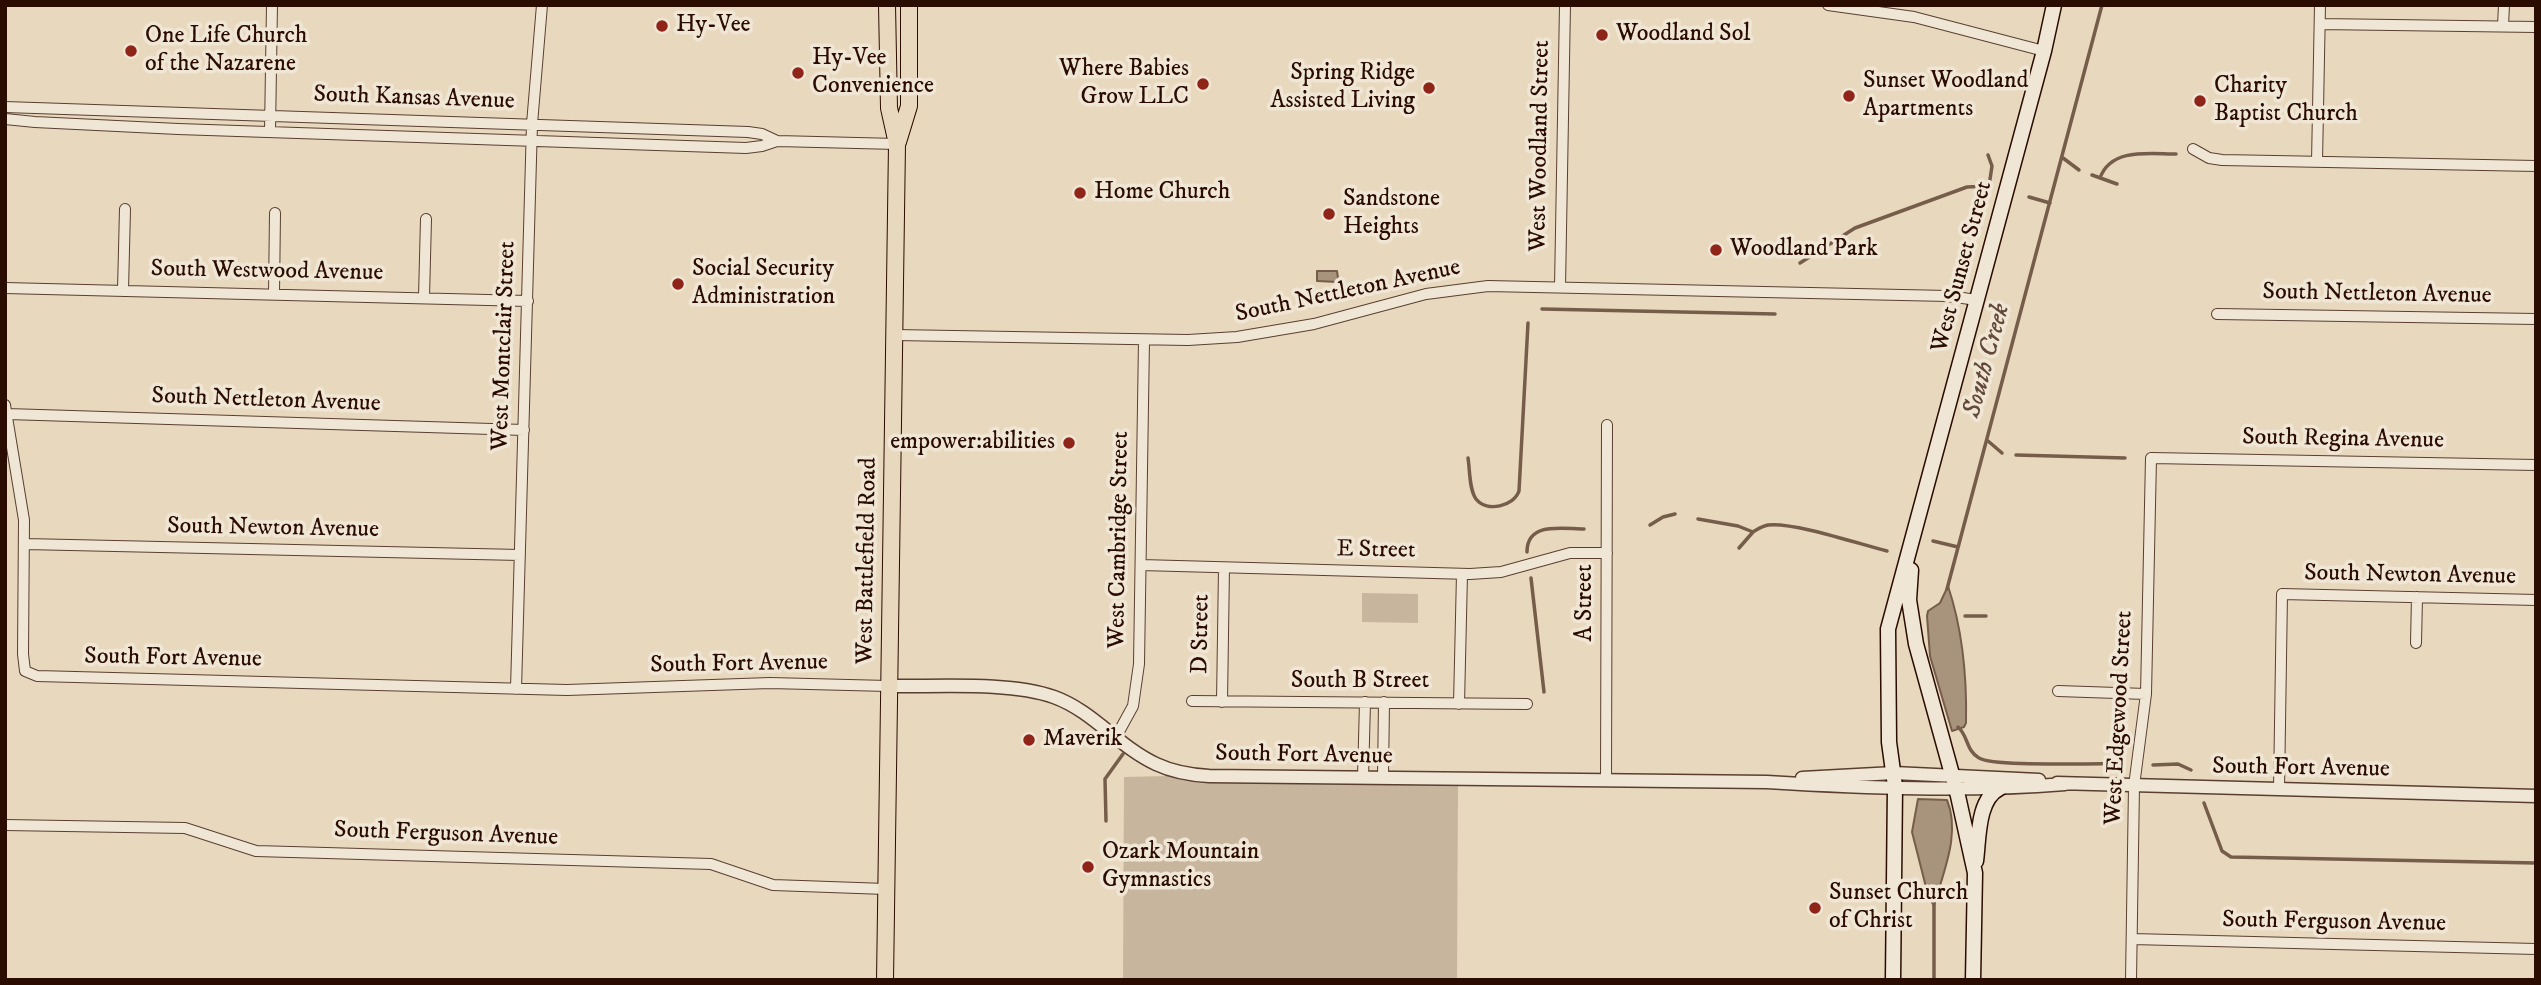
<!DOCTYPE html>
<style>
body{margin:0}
#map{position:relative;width:2541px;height:985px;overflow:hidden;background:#e8d8be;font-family:"IM FELL DW Pica",serif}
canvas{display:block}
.frame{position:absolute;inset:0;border:7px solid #2b0c00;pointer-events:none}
</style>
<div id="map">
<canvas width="2541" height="985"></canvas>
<div class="frame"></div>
</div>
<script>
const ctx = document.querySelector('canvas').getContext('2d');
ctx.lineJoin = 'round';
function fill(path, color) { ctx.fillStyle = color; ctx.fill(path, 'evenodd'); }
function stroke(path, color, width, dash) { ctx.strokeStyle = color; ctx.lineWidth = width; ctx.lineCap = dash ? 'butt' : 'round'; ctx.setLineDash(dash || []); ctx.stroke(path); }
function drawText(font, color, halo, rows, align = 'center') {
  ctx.font = font + ' "IM FELL DW Pica",serif'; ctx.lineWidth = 7; ctx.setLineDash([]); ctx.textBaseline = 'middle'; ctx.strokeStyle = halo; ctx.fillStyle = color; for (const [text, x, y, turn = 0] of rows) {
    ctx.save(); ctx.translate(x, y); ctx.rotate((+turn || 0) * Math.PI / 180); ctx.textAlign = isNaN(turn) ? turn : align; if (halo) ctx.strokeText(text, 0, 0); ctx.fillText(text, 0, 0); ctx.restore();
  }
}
const green = new Path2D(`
 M 1362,593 L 1418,594 L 1418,623 L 1362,622 Z
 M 1168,776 L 1189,781 L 1211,782 L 1458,785 L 1457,980 L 1123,980 L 1124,777 Z`);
const water = new Path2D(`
 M 1317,271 L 1337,271 L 1338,278 L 1337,282 L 1317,281 Z
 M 1948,586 C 1963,631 1967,676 1966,723 L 1964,727 L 1952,731 L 1930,656 L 1927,616 L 1928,611 L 1940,603 Z
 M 1918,799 L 1947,800 C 1961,834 1943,872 1934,906 L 1928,895 L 1912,832 Z`);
const stream = new Path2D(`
 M 2063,158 L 2079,170
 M 2092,175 L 2117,184
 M 2100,178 C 2111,147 2151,154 2176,154
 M 2029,197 L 2050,203
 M 1800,263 L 1855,228 L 1967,187 L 1989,186 L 1992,166 L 1988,155
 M 1542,309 L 1775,314
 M 1988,441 L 2002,453
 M 2016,455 L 2125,458
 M 1468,458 C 1470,470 1469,489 1476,499 C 1487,513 1514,506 1519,491 L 1528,323
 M 1698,519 L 1738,526 L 1753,532 C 1758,529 1762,526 1768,525 C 1794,522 1859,544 1887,551
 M 1650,525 L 1663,517 L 1675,514
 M 1933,541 L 1958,547
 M 1739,548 L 1753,532
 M 1527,552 C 1527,521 1563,529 1584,529
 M 1531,578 L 1544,692
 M 1947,589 L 2102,5
 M 1965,616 L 1986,616
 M 1958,727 C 1968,735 1966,751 1979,758 C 1994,767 2092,763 2116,764
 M 2153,765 L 2178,764 L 2191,770
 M 2204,803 L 2222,851 L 2231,857 L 2536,863
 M 1106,821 L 1105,779 L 1123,754
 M 1934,980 L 1934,901`);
const minor = new Path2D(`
 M 1828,5 L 1914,17 L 2044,51
 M 2320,24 L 2536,27
 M 2503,26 L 2504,5
 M 5,107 L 748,132 L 762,134 L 777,141
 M 5,119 L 35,122 L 178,129 L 746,148 L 762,146 L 777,141 L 897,144
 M 270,131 L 272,5
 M 2193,149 L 2209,158 L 2222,160 L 2536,166
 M 2317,162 L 2320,5
 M 1560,287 L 1565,5
 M 5,288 L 528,301
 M 123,290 L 125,209
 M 274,294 L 275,213
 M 424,297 L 426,219
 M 2217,314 L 2536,319
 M 895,335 L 1188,340 L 1237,337 L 1314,324 L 1426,294 L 1488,286 L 1948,296 L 1977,300
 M 5,405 L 24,520 L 23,654 L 25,671 L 37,676 L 567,690 L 770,683 L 888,686
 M 7,414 L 524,430
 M 25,544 L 520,555
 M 1141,565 L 1470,574 L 1501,572 L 1570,553 L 1607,553
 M 2416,643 L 2417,597
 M 516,689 L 532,124 L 542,5
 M 2058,691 L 2146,694
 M 1192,701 L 1527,704
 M 1222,702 L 1224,568
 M 1459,704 L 1462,574
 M 1116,737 L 1133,706 L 1139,664 L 1144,340
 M 1363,778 L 1365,702
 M 1383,778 L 1384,702
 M 1606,780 L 1607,425
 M 2279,789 L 2282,594 L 2536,600
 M 5,825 L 185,828 L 256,851 L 711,864 L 773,885 L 886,889
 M 2132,939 L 2536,949
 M 2131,980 L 2134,786 L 2146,694 L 2151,458 L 2536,465`);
const tertiary = new Path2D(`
 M 888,686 C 935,687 1010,681 1054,697 C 1093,711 1119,747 1156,764 C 1173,772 1191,775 1209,776 L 1767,782 C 1865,788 1968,792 2065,784
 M 1802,778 L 1894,773 L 2039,780
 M 2057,783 L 2536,796`);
const secondary = new Path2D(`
 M 1911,570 L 1909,600 L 1916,644 L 1958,796 L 1975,873 L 1973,980
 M 1976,861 C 1979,839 1977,799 2000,788
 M 1893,980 L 1895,786 L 1889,742 L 1888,629 L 2044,51 L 2054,5`);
const primary = new Path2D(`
 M 898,142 L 909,106 L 909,5
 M 885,980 L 897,144 L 889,108 L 887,5`);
const markers = [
 [662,26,7,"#8f2418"],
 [1602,35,7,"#8f2418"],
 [131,51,7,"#8f2418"],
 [798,73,7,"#8f2418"],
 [1203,84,7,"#8f2418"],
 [1429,88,7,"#8f2418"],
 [1849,96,7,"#8f2418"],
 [2200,101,7,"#8f2418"],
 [1080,193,7,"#8f2418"],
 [1329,214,7,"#8f2418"],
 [1716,250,7,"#8f2418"],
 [678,284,7,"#8f2418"],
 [1069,443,7,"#8f2418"],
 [1029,740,7,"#8f2418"],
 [1088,867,7,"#8f2418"],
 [1815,908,7,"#8f2418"]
];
const poiNames = [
 ["Hy-Vee",676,26],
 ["Woodland Sol",1616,35],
 ["One Life Church",145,37],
 ["of the Nazarene",145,65],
 ["Hy-Vee",812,59],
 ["Convenience",812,87],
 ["Where Babies",1189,70,"right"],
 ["Grow LLC",1189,98,"right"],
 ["Spring Ridge",1415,74,"right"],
 ["Assisted Living",1415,102,"right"],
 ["Sunset Woodland",1863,82],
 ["Apartments",1863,110],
 ["Charity",2214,87],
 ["Baptist Church",2214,115],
 ["Home Church",1094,193],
 ["Sandstone",1343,200],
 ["Heights",1343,228],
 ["Woodland Park",1730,250],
 ["Social Security",692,270],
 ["Administration",692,298],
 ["empower:abilities",1055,443,"right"],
 ["Maverik",1043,740],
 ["Ozark Mountain",1102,853],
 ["Gymnastics",1102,881],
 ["Sunset Church",1829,894],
 ["of Christ",1829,922]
];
const streetNames = [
 ["South Kansas Avenue",414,99,2],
 ["West Woodland Street",1541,146,-89],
 ["West Sunset Street",1963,267,-75],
 ["South Westwood Avenue",267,272,1],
 ["South Nettleton Avenue",1348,292,-12],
 ["South Nettleton Avenue",2377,295,1],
 ["West Montclair Street",505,346,-88],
 ["South Nettleton Avenue",266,401,2],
 ["South Regina Avenue",2343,440,1],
 ["South Newton Avenue",273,529,1],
 ["West Cambridge Street",1120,540,-89],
 ["E Street",1376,551,1],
 ["West Battlefield Road",868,561,-89],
 ["South Newton Avenue",2410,576,1],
 ["A Street",1586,603,-90],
 ["D Street",1202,634,-89],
 ["South Fort Avenue",173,659,1],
 ["South Fort Avenue",739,665,-1],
 ["South B Street",1360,682],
 ["West Edgewood Street",2120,718,-87],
 ["South Fort Avenue",1304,756,1],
 ["South Fort Avenue",2301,769,1],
 ["South Ferguson Avenue",446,835,2],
 ["South Ferguson Avenue",2334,923,1]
];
const waterNames = [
 ["South Creek",1988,361,-75]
];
fill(green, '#c8b59e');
fill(water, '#a8937d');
stroke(water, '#765d4b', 2);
stroke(stream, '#765d4b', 3.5);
stroke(minor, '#5a3f30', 12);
stroke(tertiary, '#5a3f30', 15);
stroke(secondary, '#2b0c00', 17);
stroke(primary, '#2b0c00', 18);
stroke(minor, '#f0e6d5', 10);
stroke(tertiary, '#f0e6d5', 12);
stroke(secondary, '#f0e6d5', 14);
stroke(primary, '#e8d8be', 16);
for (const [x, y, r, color] of markers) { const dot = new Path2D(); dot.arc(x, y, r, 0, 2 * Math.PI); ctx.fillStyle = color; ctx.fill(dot); stroke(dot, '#f0e6d5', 2.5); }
drawText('24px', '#2b0c00', '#f0e6d5', poiNames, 'left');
drawText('24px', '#2b0c00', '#f0e6d5', streetNames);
drawText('italic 26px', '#634938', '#f0e6d5', waterNames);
</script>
